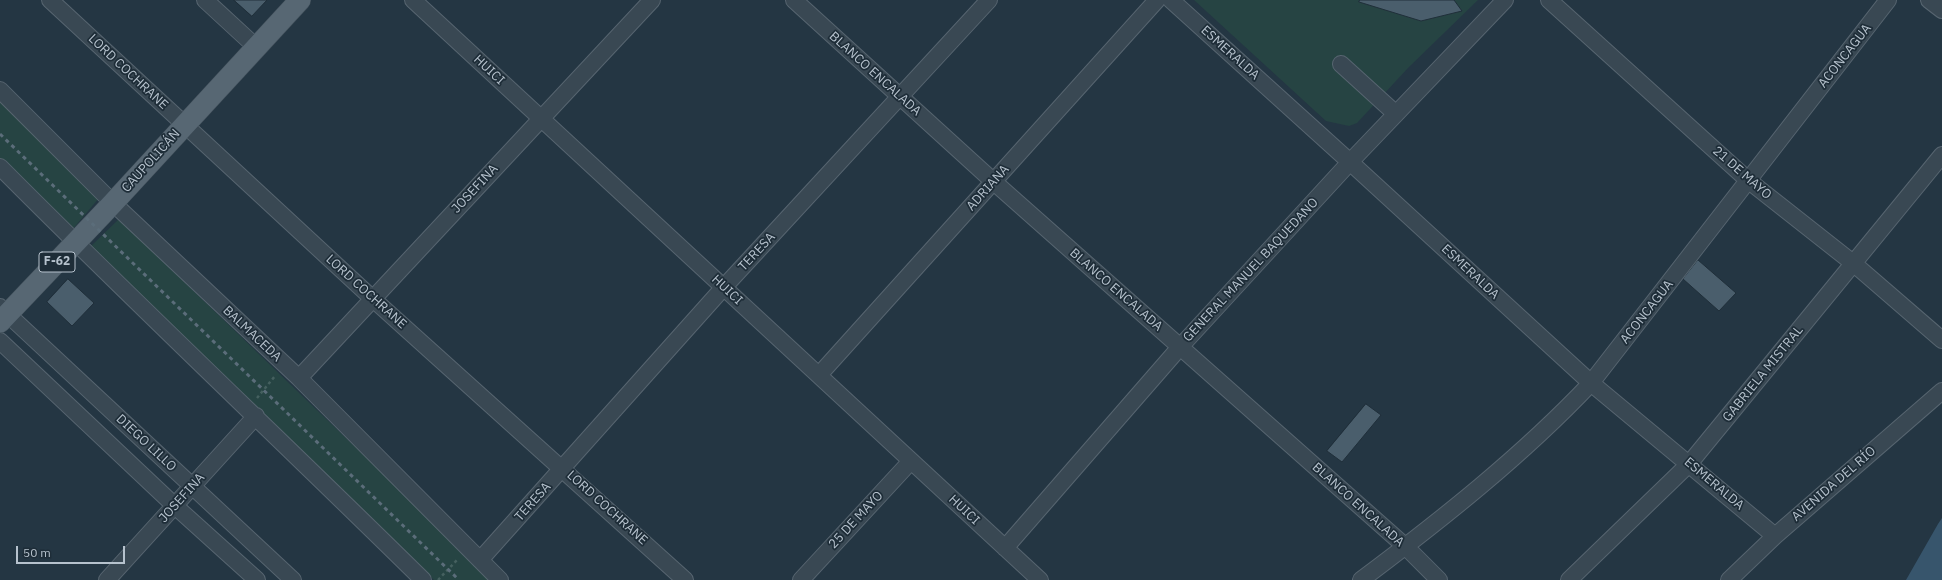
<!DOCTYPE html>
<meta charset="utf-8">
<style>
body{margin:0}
#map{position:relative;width:1942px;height:580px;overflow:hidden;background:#243643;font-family:"IBM Plex Sans",sans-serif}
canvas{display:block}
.scale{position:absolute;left:16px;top:546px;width:109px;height:18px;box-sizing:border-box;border:2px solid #b6c2cd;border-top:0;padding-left:5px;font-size:12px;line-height:14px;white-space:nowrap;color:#b6c2cd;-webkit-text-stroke:3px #1e2d38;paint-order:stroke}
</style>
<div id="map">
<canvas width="1942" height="580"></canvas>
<div class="scale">50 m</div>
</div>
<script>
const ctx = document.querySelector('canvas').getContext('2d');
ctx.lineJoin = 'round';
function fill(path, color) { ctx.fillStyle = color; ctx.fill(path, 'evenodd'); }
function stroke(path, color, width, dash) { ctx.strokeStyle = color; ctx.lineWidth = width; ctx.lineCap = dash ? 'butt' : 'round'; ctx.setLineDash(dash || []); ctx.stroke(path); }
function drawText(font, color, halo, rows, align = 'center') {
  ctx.font = font + ' "IBM Plex Sans",sans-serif'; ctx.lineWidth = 3.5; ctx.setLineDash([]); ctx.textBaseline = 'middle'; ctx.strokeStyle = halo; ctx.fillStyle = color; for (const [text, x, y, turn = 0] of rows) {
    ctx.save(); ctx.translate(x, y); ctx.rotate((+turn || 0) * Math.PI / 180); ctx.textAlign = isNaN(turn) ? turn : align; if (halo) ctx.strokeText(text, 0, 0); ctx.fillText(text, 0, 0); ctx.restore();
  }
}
const green = new Path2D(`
 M 1194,0 L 1478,0 L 1408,68 L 1357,123 L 1349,126 L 1326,121 Z
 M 0,100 L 99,198 L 72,230 L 0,158 Z
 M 119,219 L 493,580 L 434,580 L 90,247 Z`);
const water = new Path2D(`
 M 1942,518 L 1942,580 L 1906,580 L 1938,524 Z`);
const building = new Path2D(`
 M 234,0 L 267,0 L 252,16 Z
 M 1360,0 L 1454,0 L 1462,11 L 1421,21 L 1359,2 Z
 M 1698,260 L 1736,293 L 1719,311 L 1683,279 Z
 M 68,279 L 94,303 L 72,326 L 47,302 Z
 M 1366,404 L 1381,415 L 1342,462 L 1327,451 Z`);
const path = new Path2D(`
 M 257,398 L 275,376
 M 438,580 L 458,559`);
const minor = new Path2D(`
 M 50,0 L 373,299 L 685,580
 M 205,0 L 256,47
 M 413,0 L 1040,580
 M 794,0 L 994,182 L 1406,547 L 1439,580
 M 1171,0 L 1350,162 L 1591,383 L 1775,536
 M 1549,0 L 1749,181 L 1853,263 L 1942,340
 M 1929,0 L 1942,10
 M 1341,64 L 1396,114
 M 0,90 L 113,203 L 299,378 L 500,580
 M 0,167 C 139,307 283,442 423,580
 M 0,307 L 293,580
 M 0,341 L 175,506 L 257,580
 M 819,375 L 1157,0
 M 299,378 L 652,0
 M 1005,548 L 1180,347 L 1350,162 L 1505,0
 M 480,560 L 724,287 L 989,0
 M 107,580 L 256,416
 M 801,580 L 911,461
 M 1361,580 C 1441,520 1522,456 1591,383 L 1888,0
 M 1569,580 L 1689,464 L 1942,155
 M 1729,580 L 1775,536 L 1942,391`);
const major = new Path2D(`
 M 0,322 L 113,203 L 300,0`);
const rail = new Path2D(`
 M 0,134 L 459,580`);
const shields = [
 [57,262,36]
];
const shieldNames = [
 ["F-62",57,262]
];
const streetNames = [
 ["ESMERALDA",1230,53,42],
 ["ACONCAGUA",1845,56,-52],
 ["HUICI",489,70,43],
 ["LORD COCHRANE",128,72,43],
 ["BLANCO ENCALADA",875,74,42],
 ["CAUPOLICÁN",151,161,-48],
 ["21 DE MAYO",1742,173,41],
 ["ADRIANA",988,188,-48],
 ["JOSEFINA",475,189,-47],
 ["TERESA",757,252,-47],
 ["GENERAL MANUEL BAQUEDANO",1251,270,-47],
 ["ESMERALDA",1470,272,43],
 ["HUICI",727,290,43],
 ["BLANCO ENCALADA",1116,290,41],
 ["LORD COCHRANE",366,292,42],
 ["ACONCAGUA",1647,312,-52],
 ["BALMACEDA",252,334,43],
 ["GABRIELA MISTRAL",1763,374,-51],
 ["DIEGO LILLO",146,443,43],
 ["ESMERALDA",1714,484,40],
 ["AVENIDA DEL RÍO",1834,484,-41],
 ["JOSEFINA",182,498,-48],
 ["TERESA",533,502,-48],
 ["BLANCO ENCALADA",1358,505,42],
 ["LORD COCHRANE",607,508,42],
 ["HUICI",964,510,43],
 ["25 DE MAYO",856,520,-47]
];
fill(green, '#264443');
fill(water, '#37556c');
fill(building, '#4a5e6c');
stroke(building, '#202f3a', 1);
stroke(minor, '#576570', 18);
stroke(major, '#43515c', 22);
stroke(path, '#45605f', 2.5, [3, 3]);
stroke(minor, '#394853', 16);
stroke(major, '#576773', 21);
stroke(rail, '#5b6d7a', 3, [4, 4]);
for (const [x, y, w] of shields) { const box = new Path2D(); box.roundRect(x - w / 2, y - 10, w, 20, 3); ctx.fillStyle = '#1e2d38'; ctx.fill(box); stroke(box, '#b6c2cd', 1); }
drawText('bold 12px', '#b6c2cd', null, shieldNames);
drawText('13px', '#b6c2cd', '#1e2d38', streetNames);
</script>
